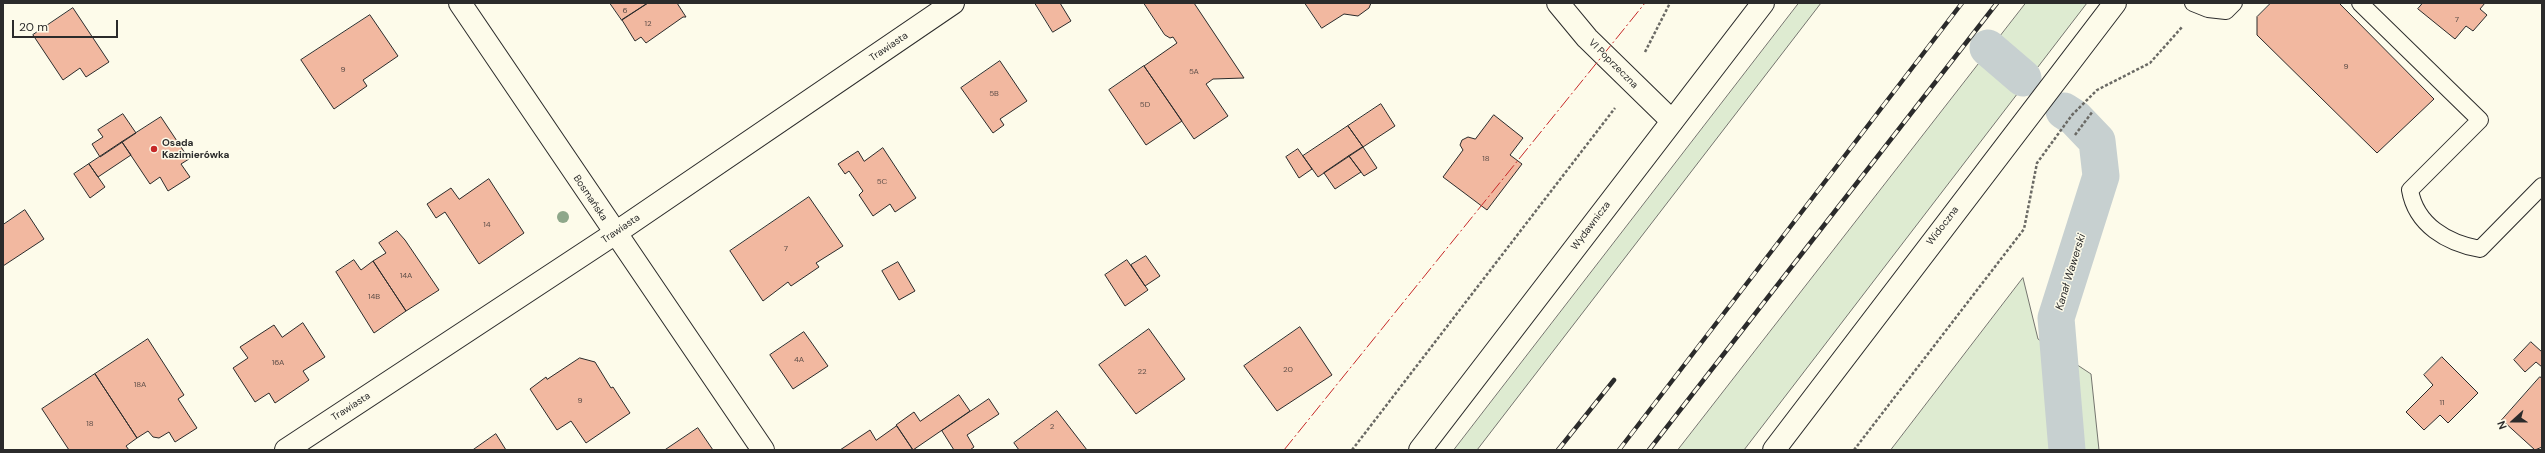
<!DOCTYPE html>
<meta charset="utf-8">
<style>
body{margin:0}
#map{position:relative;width:2545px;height:453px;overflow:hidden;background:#fdfbea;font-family:"DM Sans",sans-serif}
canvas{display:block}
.frame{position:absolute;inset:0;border:4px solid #2b2b2b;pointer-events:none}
.north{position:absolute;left:2493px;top:401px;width:40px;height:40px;-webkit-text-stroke:3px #fdfbea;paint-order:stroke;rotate:249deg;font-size:11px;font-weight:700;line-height:16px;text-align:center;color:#2b2b2b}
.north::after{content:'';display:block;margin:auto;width:14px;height:18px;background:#2b2b2b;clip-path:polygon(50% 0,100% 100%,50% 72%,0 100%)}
.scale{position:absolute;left:12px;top:20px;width:106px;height:18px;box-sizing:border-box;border:2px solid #2b2b2b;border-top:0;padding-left:5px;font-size:12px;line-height:14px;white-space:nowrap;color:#2b2b2b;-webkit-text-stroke:3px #fdfbea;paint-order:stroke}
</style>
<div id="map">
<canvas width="2545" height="453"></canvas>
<div class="frame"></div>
<div class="north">N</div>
<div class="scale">20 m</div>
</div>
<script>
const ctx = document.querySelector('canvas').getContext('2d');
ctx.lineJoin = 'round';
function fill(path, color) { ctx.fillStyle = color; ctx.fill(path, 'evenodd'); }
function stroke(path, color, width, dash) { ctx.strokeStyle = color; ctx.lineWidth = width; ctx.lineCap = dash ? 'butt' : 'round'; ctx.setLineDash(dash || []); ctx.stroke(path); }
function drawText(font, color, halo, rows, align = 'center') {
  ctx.font = font + ' "DM Sans",sans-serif'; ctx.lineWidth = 3; ctx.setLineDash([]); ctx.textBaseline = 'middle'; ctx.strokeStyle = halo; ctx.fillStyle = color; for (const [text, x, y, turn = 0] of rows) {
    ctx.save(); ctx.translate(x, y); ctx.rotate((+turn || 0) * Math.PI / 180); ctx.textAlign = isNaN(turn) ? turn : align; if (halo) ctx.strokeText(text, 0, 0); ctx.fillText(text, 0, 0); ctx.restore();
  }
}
const green = new Path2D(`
 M 1799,3 L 1821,3 L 1477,450 L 1454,450 Z
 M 2026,3 L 2087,3 L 1744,450 L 1678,450 Z
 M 2023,278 L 2038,339 L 2091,374 L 2099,450 L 1891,450 Z`);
const canal = new Path2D(`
 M 1988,48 L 2023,78
 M 2064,111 L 2075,118 L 2097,141 L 2101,176 L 2056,318 L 2067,450`);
const building = new Path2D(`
 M 610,3 L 648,3 L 622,20 Z
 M 648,3 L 677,3 L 686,17 L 683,17 L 646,43 L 641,37 L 635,41 L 622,20 Z
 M 1035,3 L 1060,3 L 1071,21 L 1053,32 Z
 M 1144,3 L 1194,3 L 1244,78 L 1213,79 L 1206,84 L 1228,116 L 1194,139 L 1144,66 L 1177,43 L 1173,37 L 1170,38 L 1165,35 Z
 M 1305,3 L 1371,3 L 1369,8 L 1358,16 L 1344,14 L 1322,28 Z
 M 2271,3 L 2339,3 L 2434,99 L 2377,153 L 2257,35 L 2257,17 Z
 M 2423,3 L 2485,3 L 2480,9 L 2487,15 L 2473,31 L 2466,26 L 2455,39 L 2418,9 Z
 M 73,8 L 109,62 L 86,77 L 80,68 L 63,80 L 33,35 Z
 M 370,15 L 398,56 L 363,80 L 367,86 L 334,109 L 301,60 Z
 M 1000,61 L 1027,101 L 1000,119 L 1004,125 L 993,133 L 961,88 Z
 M 1144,66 L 1182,121 L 1146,145 L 1109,90 Z
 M 1381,104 L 1395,126 L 1363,147 L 1348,126 Z
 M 123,114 L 136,133 L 100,157 L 92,144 L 103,137 L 98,130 Z
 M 1494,115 L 1523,138 L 1510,155 L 1522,164 L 1487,210 L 1443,177 L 1463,150 L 1460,145 L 1462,140 L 1468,137 L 1475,139 Z
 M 161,117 L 189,159 L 181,164 L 190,177 L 168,191 L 160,177 L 150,184 L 122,142 Z
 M 1348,126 L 1363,147 L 1318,177 L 1303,156 Z
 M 122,142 L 131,155 L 98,177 L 89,164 Z
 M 1363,147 L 1377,168 L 1364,176 L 1349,156 Z
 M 883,148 L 916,198 L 895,212 L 890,204 L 873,216 L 859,195 L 863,191 L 849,171 L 845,174 L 838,164 L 858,151 L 864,161 Z
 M 1298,149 L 1312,169 L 1299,178 L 1286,157 Z
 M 1349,156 L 1361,172 L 1335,189 L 1324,173 Z
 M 89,164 L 105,187 L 90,198 L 74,174 Z
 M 489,179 L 524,233 L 479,264 L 445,212 L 436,218 L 427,204 L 451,188 L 459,199 Z
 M 809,197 L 843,246 L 816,263 L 819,267 L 791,286 L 788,282 L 763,301 L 730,251 Z
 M 25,210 L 44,239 L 3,266 L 3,225 Z
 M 397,231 L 405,240 L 439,290 L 406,311 L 373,261 L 386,253 L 379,243 Z
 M 1146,256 L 1160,276 L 1145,286 L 1131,265 Z
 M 354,260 L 361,270 L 373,261 L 406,311 L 374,333 L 336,272 Z
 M 1127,260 L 1148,290 L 1125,306 L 1105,275 Z
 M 898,262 L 915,291 L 899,300 L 882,271 Z
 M 303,323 L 325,357 L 303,371 L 309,380 L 275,403 L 269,393 L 255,402 L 233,368 L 248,358 L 240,347 L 274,325 L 282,337 Z
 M 1300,327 L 1332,375 L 1277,411 L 1244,366 Z
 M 1149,329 L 1185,379 L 1136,414 L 1099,365 Z
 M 804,332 L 828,366 L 793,389 L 770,355 Z
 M 148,339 L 184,395 L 178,399 L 197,428 L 175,442 L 169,432 L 159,438 L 153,437 L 148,431 L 137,438 L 95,374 Z
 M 2531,342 L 2542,352 L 2542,367 L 2536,362 L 2525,372 L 2514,360 Z
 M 2442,357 L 2478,393 L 2448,423 L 2440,415 L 2424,430 L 2406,412 L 2433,385 L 2424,375 Z
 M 580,358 L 595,362 L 611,388 L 613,387 L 630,413 L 586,443 L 571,421 L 557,430 L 530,389 L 546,377 L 547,379 Z
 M 95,374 L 137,438 L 126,446 L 129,450 L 69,450 L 42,409 Z
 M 2540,377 L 2542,378 L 2542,447 L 2535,450 L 2502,420 Z
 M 959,395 L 970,411 L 913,450 L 896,425 L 914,412 L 920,421 Z
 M 989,399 L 999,414 L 967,435 L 974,447 L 970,450 L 954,450 L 942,431 Z
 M 1057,411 L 1087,450 L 1019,450 L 1014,443 Z
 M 897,426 L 913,450 L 840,450 L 870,430 L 876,440 Z
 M 698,428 L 713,450 L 665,450 Z
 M 496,434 L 506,450 L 473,450 Z`);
const path = new Path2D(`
 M 1645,52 L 1670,3
 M 2075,135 L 2093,111
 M 1352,450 L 1615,108
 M 1854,450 L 2024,229 L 2037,163 L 2072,115 L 2097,90 L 2150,63 L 2182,27`);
const service = new Path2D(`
 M 2193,3 L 2208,9 L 2226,11 L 2234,3
 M 2360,3 L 2480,120 L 2410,190 C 2416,225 2447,243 2480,249 L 2542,186`);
const minor = new Path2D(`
 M 460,3 L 763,450
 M 1558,3 L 1587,38 L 1672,121
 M 286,450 L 614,234 L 953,3`);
const secondary = new Path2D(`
 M 1420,450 L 1763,3
 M 1774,450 L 2115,3`);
const rail = new Path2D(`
 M 1558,450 L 1614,380
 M 1619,450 L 1962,3
 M 1649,450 L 1997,3`);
const power = new Path2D(`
 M 1284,450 L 1645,3`);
const trees = [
 [563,217]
];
const markers = [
 [154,149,4,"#c62828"]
];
const numberNames = [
 ["6",625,11],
 ["7",2457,20],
 ["12",648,24],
 ["9",2346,67],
 ["9",343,70],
 ["5A",1194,72],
 ["5B",994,94],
 ["5D",1145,105],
 ["18",1486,159],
 ["5C",882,182],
 ["14",487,225],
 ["7",786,249],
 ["14A",406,276],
 ["14B",374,297],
 ["4A",799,360],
 ["16A",278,363],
 ["20",1288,370],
 ["22",1142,372],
 ["18A",140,385],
 ["9",580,401],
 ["11",2442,403],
 ["18",90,424],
 ["2",1052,427]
];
const streetNames = [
 ["Trawiasta",889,47,-34],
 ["VI Poprzeczna",1613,64,45],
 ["Bosmańska",590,198,56],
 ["Wydawnicza",1591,226,-53],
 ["Widoczna",1943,226,-53],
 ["Trawiasta",621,229,-34],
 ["Trawiasta",351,407,-33]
];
const poiNames = [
 ["Osada",162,143],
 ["Kazimierówka",162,155]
];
const waterNames = [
 ["Kanał Wawerski",2071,272,-73]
];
fill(green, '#deebd1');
stroke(green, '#74746e', 1);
stroke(canal, '#c7d0d0', 37);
fill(building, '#f2b8a0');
stroke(building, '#2b2b2b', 1);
stroke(service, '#2b2b2b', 18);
stroke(minor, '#2b2b2b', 24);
stroke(secondary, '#2b2b2b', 24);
stroke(path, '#6a6964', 2.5, [3, 2]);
stroke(service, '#fdfbea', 16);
stroke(minor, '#fdfbea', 22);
stroke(secondary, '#fdfbea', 22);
stroke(rail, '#2b2b2b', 4.5);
stroke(rail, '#fdfbea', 3, [9]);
stroke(power, '#c62828', 1, [14, 3, 2, 3]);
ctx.fillStyle = '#8ea78a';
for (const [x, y] of trees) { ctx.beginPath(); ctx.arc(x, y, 6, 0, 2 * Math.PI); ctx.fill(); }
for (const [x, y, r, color] of markers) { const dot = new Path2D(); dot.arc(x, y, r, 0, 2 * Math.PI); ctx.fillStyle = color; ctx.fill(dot); stroke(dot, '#fdfbea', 1.5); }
drawText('8px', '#5d4e48', null, numberNames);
drawText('10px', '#2b2b2b', '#fdfbea', streetNames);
drawText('bold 10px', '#2b2b2b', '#fdfbea', poiNames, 'left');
drawText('italic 11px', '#2b2b2b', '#fdfbea', waterNames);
</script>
